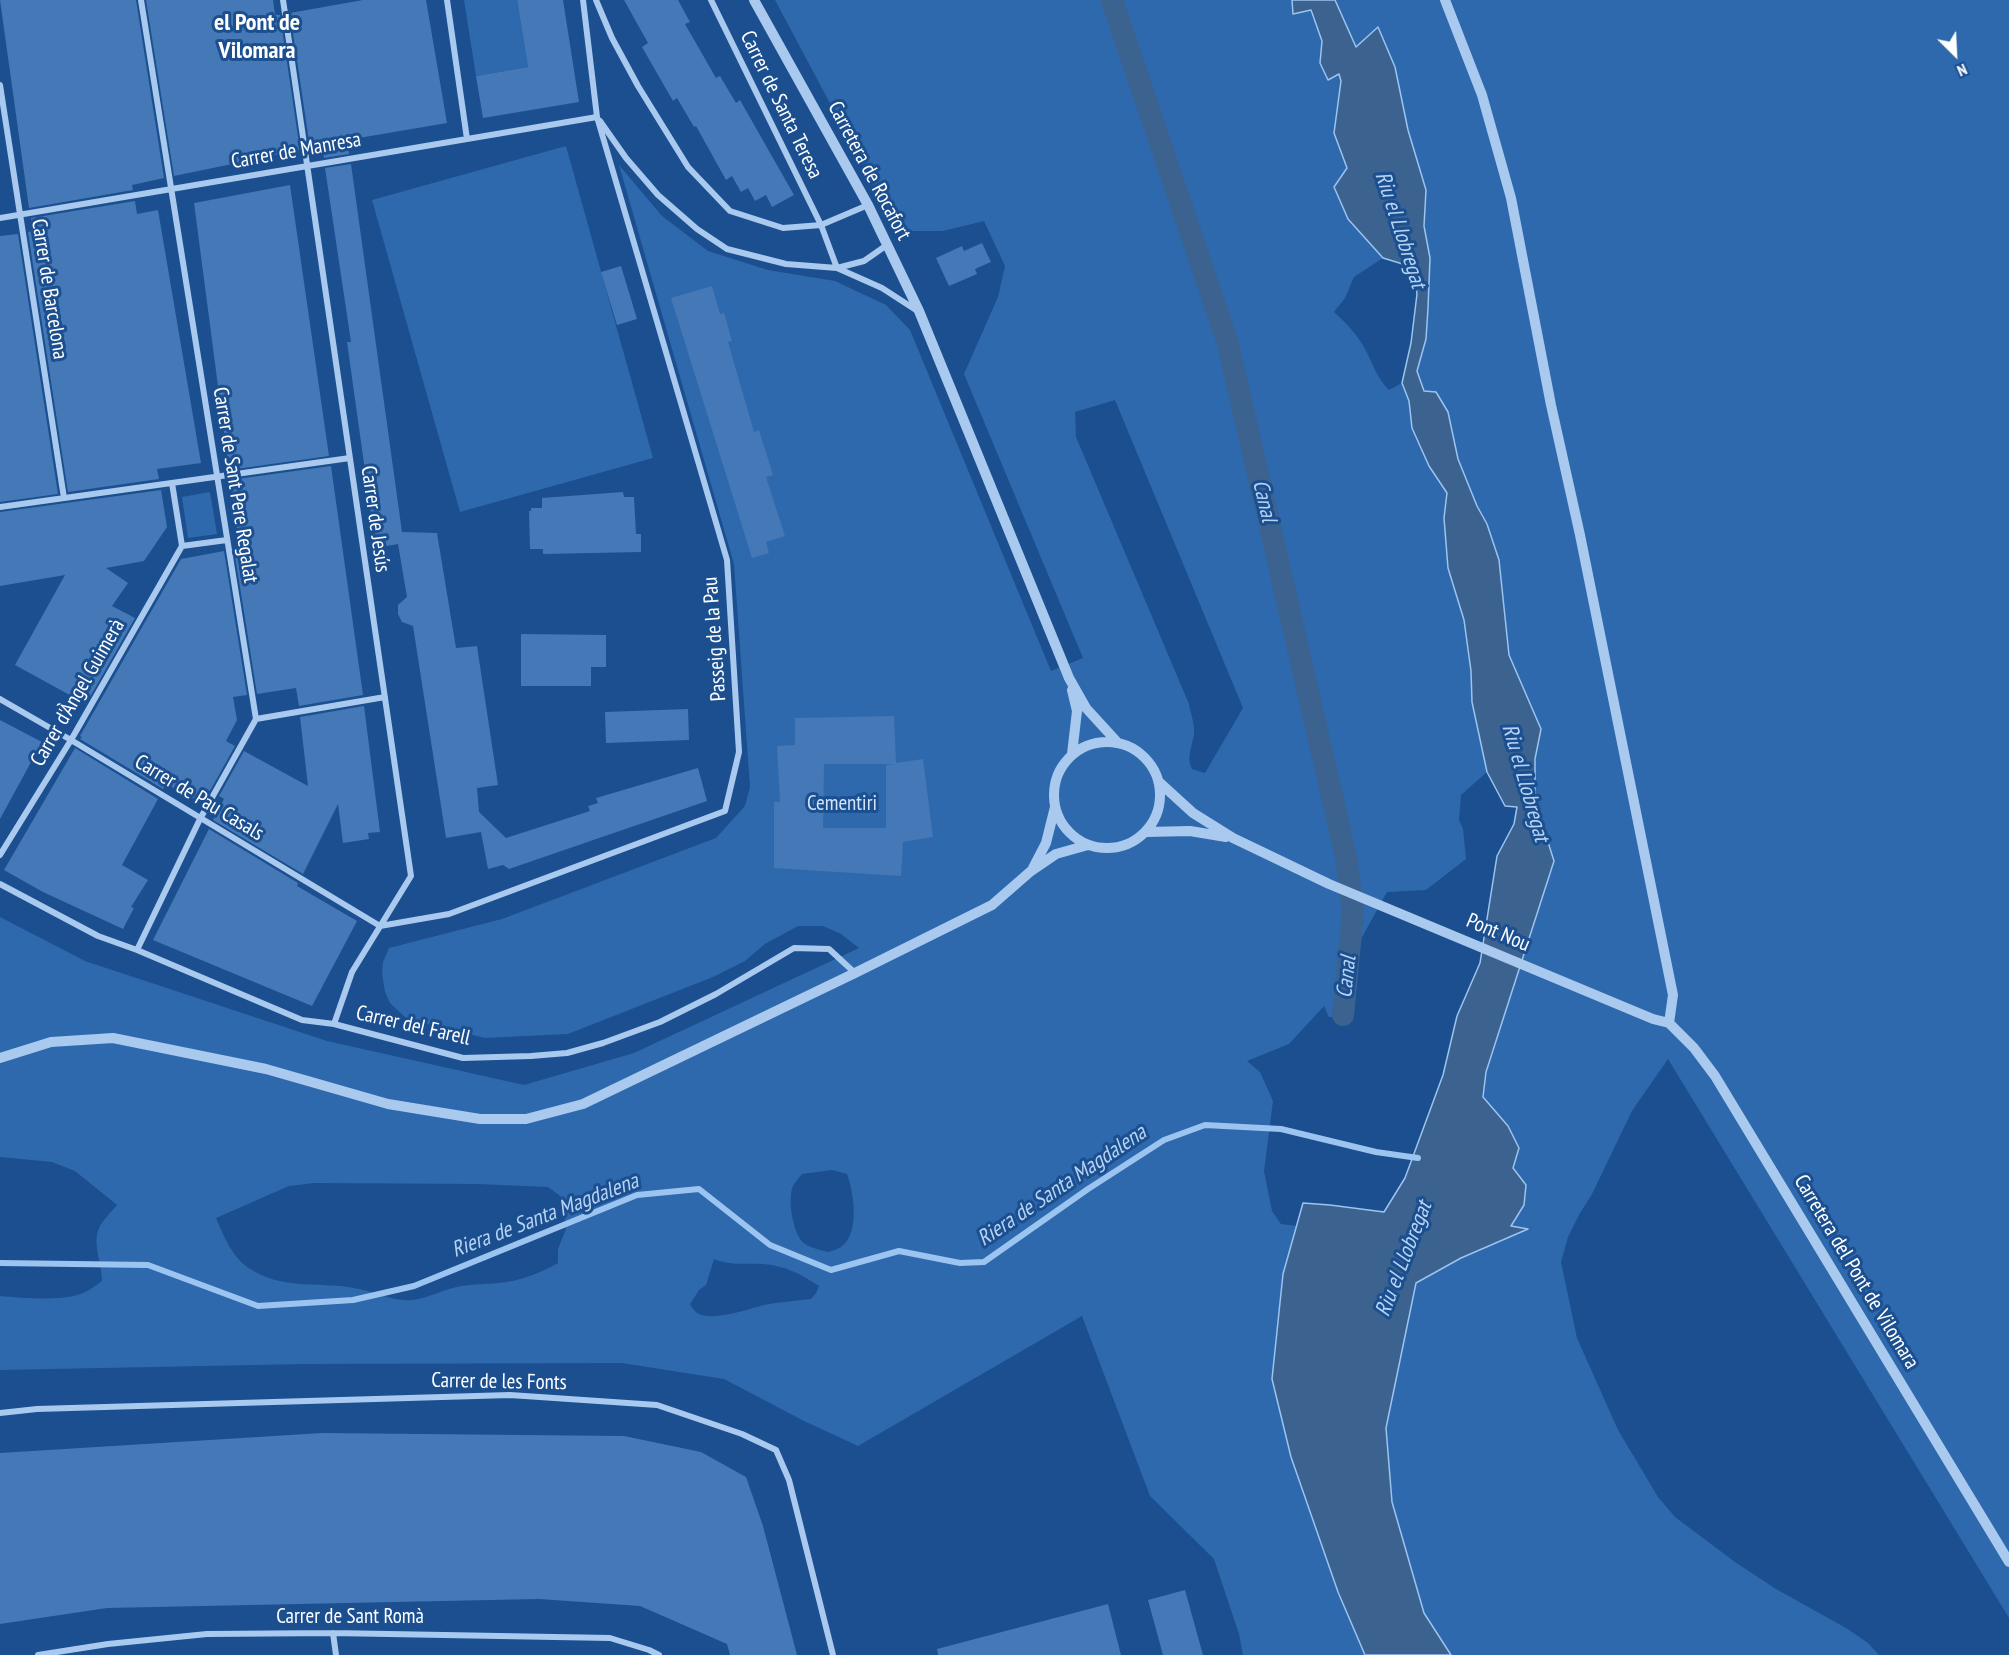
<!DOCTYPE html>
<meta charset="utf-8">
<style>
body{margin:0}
#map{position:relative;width:2009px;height:1655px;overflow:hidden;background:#1b4f8f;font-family:"PT Sans Narrow",sans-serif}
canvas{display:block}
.north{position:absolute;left:1925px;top:24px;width:60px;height:60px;-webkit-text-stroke:4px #1b4f8f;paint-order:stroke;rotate:156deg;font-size:16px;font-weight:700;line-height:24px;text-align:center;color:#fff}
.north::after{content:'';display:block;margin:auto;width:21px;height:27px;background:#fff;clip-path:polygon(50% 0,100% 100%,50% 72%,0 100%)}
</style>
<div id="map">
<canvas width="2009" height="1655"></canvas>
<div class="north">N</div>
</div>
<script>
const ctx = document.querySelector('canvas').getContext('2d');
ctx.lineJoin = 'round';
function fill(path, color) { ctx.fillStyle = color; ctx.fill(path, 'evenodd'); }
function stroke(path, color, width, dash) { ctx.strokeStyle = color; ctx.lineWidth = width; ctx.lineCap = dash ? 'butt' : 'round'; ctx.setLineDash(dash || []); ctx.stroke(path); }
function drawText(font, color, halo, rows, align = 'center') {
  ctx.font = font + ' "PT Sans Narrow",sans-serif'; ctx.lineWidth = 6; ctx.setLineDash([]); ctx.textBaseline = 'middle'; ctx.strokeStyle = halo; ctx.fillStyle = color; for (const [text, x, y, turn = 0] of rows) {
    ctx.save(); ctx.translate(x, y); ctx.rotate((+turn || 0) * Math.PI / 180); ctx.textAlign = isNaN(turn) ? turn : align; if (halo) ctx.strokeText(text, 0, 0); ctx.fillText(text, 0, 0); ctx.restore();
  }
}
const green = new Path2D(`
 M 464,0 L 517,0 L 528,67 L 476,76 Z
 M 775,0 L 1292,0 L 1294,14 L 1310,10 L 1322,41 L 1320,63 L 1328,80 L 1339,74 L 1341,81 L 1334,133 L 1347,168 L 1339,178 L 1348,219 L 1383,258 L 1354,277 L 1345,298 L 1334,312 C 1346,323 1357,334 1365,349 C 1373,364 1377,378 1389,390 L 1402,383 L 1409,401 L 1413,428 L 1429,466 L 1447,493 L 1444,518 L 1448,568 L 1464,620 L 1471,671 L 1472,702 L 1487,772 L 1461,795 L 1459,820 L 1463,829 L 1466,859 L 1426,890 L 1387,892 L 1356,948 L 1351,1017 L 1329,1017 L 1324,1006 L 1289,1044 L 1247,1061 L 1260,1072 L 1273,1101 L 1264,1171 L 1272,1211 L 1281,1224 L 1297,1226 L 1283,1274 L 1272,1379 L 1291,1457 L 1338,1592 L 1365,1655 L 1243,1655 L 1239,1634 L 1214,1559 L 1150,1496 L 1082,1316 L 858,1446 L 804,1421 L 724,1379 L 622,1363 L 305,1364 L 0,1370 L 0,1296 C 22,1298 56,1301 77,1295 C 86,1293 94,1287 102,1281 C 102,1264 92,1243 99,1228 C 103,1220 111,1212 117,1205 L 75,1171 L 52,1162 L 0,1157 L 0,917 L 85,961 L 327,1041 L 524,1085 L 634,1053 L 859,948 L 841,934 L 823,926 L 798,926 L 765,944 L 745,961 L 713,977 L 568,1034 L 485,1038 L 407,1019 L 390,1003 L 385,992 L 382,973 L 383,962 L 389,948 L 502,919 L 716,838 L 745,806 L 750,787 L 734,564 L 619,165 L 662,216 L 708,251 L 768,270 L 835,281 L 886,305 L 910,330 L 1051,671 L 1083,658 L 964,374 L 998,297 L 1005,266 L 984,221 L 943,231 L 898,231 ZM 1115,400 L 1243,708 L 1205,773 L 1192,769 C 1185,754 1195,743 1194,729 C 1194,721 1190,712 1189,704 L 1076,437 L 1075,412 ZM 832,1170 L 847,1174 C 854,1193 860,1234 841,1247 C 838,1249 832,1251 828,1252 C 821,1250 811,1248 805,1244 C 793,1236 787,1199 793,1186 C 795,1182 799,1178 802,1174 ZM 314,1183 L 477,1184 L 548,1187 L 563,1198 L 566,1229 L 558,1249 L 558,1263 C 542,1272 525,1279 507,1282 C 492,1284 476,1284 461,1286 C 444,1289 429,1298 412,1300 C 393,1302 373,1291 354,1288 C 316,1281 282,1291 247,1267 C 232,1256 223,1235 216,1218 L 289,1186 ZM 714,1259 C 733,1266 742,1263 762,1264 C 784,1265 801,1274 819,1286 L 816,1293 L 811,1299 C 795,1301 779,1302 764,1305 C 747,1309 717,1321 699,1314 C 695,1312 692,1308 690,1304 L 699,1290 L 706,1285 Z
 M 1335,0 L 2009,0 L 2009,1618 L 1668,1059 L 1632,1111 L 1592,1194 L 1579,1215 L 1568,1237 L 1561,1262 L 1577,1338 L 1618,1430 L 1658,1497 L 1675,1517 L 1735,1562 L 1776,1589 L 1846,1628 L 1868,1643 L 1879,1655 L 1451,1655 L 1424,1613 L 1392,1502 L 1386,1428 L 1416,1283 L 1461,1258 L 1527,1229 L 1511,1227 L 1524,1205 L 1526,1185 L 1513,1168 L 1508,1126 L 1483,1098 L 1486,1072 L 1554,861 L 1535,801 L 1535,759 L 1541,729 L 1509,655 L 1499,560 L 1487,524 L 1477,506 L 1458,459 L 1448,412 L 1424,391 L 1417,371 L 1426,339 L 1428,308 L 1430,258 L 1424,226 L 1426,190 L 1378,27 L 1357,48 Z
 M 566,146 L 653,458 L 460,512 L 372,200 Z
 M 210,492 L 217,534 L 188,538 L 182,497 Z`);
const water = new Path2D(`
 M 1292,0 L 1335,0 L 1356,47 L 1378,27 L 1395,67 L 1408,130 L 1426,190 L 1424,226 L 1430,258 L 1428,308 L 1426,339 L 1417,371 L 1424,391 L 1436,392 L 1448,412 L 1458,459 L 1477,506 L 1487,524 L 1499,560 L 1509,655 L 1541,729 L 1535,759 L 1535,801 L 1554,861 L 1486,1072 L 1483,1097 L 1508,1126 L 1519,1148 L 1513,1168 L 1526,1185 L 1524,1205 L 1511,1226 L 1528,1229 L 1461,1258 L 1416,1283 L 1386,1428 L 1392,1502 L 1424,1613 L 1451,1655 L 1365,1655 L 1338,1592 L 1291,1457 L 1272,1379 L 1283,1274 L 1303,1203 L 1330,1205 L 1384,1212 L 1405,1178 L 1443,1075 L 1457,1016 L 1480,963 L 1497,856 L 1514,824 L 1517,807 L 1505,806 L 1487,772 L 1472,702 L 1471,671 L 1464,620 L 1448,568 L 1444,518 L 1447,493 L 1429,466 L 1412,428 L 1409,401 L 1402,383 L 1411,343 L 1417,294 L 1415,281 L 1406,265 L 1383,258 L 1348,219 L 1334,187 L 1347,168 L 1334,133 L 1341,81 L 1339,74 L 1328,80 L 1320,63 L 1322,41 L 1311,10 L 1293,14 Z`);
const stream = new Path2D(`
 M 0,1263 L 148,1265 L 258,1306 L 353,1300 L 414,1286 L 637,1195 L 699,1189 L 770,1245 L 831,1270 L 899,1251 L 960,1263 L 984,1262 L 1088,1189 L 1164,1140 L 1205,1125 L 1281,1129 L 1376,1152 L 1418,1158`);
const canal = new Path2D(`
 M 1112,0 L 1228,344 L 1346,857 L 1353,912 L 1343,1015`);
const building = new Path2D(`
 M 0,0 L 136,0 L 164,178 L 132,185 L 133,190 L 29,208 Z
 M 146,0 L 273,0 L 275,15 L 280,15 L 300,150 L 174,176 Z
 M 363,0 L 426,0 L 447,123 L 347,140 L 349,154 L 324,158 L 322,146 L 310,148 L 290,13 Z
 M 517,0 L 563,0 L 579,102 L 483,118 L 476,76 L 528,67 Z
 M 624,0 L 678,0 L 690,22 L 685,24 L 716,78 L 720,76 L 736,103 L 740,100 L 794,195 L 772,207 L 766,195 L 755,201 L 748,188 L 741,192 L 732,176 L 726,180 L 696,126 L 694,127 L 677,98 L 673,101 L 642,47 L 648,43 Z
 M 351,164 L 402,532 L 437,533 L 456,648 L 477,646 L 498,785 L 477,788 L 479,812 L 506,838 L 590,811 L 588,806 L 598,803 L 596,798 L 698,768 L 707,801 L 509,869 L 503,865 L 488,869 L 481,832 L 446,838 L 413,626 L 402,622 L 398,614 L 398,605 L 407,597 L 398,544 L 381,547 L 379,534 L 374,535 L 347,342 L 351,342 L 325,168 Z
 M 290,185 L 329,456 L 229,470 L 194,203 Z
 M 135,201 L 137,214 L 158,210 L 201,463 L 157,469 L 159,479 L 68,492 L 28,232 L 33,231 L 31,218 Z
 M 18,234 L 58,494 L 0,502 L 0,236 Z
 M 982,243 L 991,262 L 975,269 L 977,274 L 949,286 L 936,258 L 962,246 L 964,251 Z
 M 621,266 L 637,319 L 617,325 L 601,272 Z
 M 712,286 L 720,314 L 724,313 L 732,341 L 728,342 L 754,432 L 759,430 L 773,475 L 766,477 L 785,536 L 766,542 L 769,553 L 752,558 L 671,298 Z
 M 331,466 L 363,695 L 299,706 L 296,688 L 257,694 L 234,549 L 240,548 L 230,480 Z
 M 161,490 L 167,527 L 144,561 L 106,568 L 128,583 L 112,606 L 135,618 L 86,704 L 15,665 L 65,575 L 0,586 L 0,512 Z
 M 623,492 L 624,497 L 634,497 L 636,534 L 641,534 L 641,552 L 543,554 L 543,549 L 530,549 L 529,511 L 531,511 L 531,508 L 542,508 L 542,498 Z
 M 224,551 L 247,695 L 233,697 L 237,720 L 226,741 L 235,746 L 210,791 L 206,789 L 198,801 L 166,784 L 163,789 L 80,739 L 82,737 L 80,736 L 181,559 Z
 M 521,634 L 606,635 L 606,667 L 591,667 L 591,686 L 521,686 Z
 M 364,706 L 380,832 L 368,833 L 369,839 L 343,843 L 338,804 L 303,874 L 213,820 L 224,799 L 219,796 L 244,751 L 308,786 L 300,717 Z
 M 688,709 L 689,740 L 606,743 L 605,712 Z
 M 894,716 L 896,763 L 923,759 L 933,837 L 903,842 L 901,876 L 774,868 L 774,802 L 780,802 L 777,746 L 795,745 L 795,718 ZM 824,764 L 894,764 L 886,765 L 886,828 L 823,828 Z
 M 0,720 L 42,742 L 0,819 Z
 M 75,748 L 158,799 L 122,865 L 148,880 L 131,907 L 134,908 L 123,929 L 43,892 L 4,870 Z
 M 209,829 L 298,883 L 297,886 L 357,921 L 312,1006 L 153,940 Z
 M 322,1433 L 624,1436 L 701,1452 L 746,1477 L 763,1526 L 797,1655 L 730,1655 L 727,1644 L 640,1606 L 539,1599 L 107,1608 L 0,1624 L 0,1453 Z
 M 1185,1590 L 1203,1655 L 1163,1655 L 1148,1600 Z
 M 1108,1604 L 1121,1655 L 938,1655 L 937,1649 Z`);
const minor = new Path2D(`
 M 283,0 L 411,876 L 352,972 L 334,1024
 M 447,0 L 467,139
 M 596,0 L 612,38 L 638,86 L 688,167 L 730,211 L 783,228 L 821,225 L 868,205
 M 711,0 L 821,225 L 837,268
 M 0,85 L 64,498
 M 600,121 L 626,158 L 658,195 L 697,229 L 727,249 L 786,264 L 837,268 L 882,288 L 916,310
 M 0,218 L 597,117
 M 837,268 L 864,261 L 887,245
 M 172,483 L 182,546 L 227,540
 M 0,507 L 350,458
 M 0,699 L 71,740 L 380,926 L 449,914 L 725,811 L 739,752 L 727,560 L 597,117 L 583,0
 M 256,719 L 385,697
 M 0,855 L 71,740 L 182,546
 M 0,884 L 98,936 L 137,950 L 302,1020 L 334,1024 L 463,1058 L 531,1056 L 567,1053 L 603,1043 L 660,1022 L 716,994 L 794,948 L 829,949 L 855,973
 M 137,950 L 200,819 L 256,719 L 141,0
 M 0,1413 L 37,1409 L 510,1395 L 657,1405 L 742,1434 L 776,1450 L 789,1480 L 833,1655
 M 333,1633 L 336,1655
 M 38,1655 L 108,1644 L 207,1634 L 333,1633 L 610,1638 L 649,1650 L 659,1655`);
const tertiary = new Path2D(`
 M 754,0 L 868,205 L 919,311 L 1069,678 L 1086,708 L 1118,743
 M 1445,0 L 1482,95 L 1511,198 L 1551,405 L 1580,535 L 1673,995 L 1669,1023
 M 1072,690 L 1077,711 L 1072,754
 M1054 795a53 53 0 1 1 106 0a53 53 0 1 1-106 0Z
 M 1159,782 L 1193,813 L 1233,838 L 1329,884 L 1653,1019 L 1669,1023 L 1694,1048 L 1715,1076 L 2009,1562
 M 1146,832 L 1190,831 L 1226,837
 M 1033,868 L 1046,843 L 1055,807
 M 0,1058 L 51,1042 L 113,1038 L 266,1069 L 388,1104 L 480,1119 L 526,1119 L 583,1104 L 855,973 L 992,905 L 1031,871 L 1056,854 L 1088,845`);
const streetNames = [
 ["Carrer de Santa Teresa",781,105,64],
 ["Carrer de Manresa",296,151,-10],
 ["Carretera de Rocafort",869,171,62],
 ["Carrer de Barcelona",49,289,81],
 ["Carrer de Sant Pere Regalat",235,485,81],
 ["Carrer de Jesús",375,519,82],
 ["Passeig de la Pau",715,639,-94],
 ["Carrer d'Àngel Guimerà",78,693,-60],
 ["Carrer de Pau Casals",199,798,31],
 ["Pont Nou",1498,933,23],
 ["Carrer del Farell",413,1026,13],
 ["Carretera del Pont de Vilomara",1856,1272,59],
 ["Carrer de les Fonts",499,1382,1],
 ["Carrer de Sant Romà",350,1617]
];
const parkNames = [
 ["Cementiri",842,804]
];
const waterNames = [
 ["Riu el Llobregat",1400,230,72],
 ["Canal",1264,501,77],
 ["Riu el Llobregat",1525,783,74],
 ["Canal",1347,977,-84],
 ["Riera de Santa Magdalena",1062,1186,-34],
 ["Riera de Santa Magdalena",545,1216,-21],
 ["Riu el Llobregat",1404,1259,-69]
];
const quarterNames = [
 ["el Pont de",257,23],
 ["Vilomara",257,51]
];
fill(green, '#2e69ad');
fill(water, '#3c6290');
stroke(water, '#9cc4f0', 1.5);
stroke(stream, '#9cc4f0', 6);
stroke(canal, '#3c6290', 22);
fill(building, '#4478b7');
stroke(minor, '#a9c9ee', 6);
stroke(tertiary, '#a9c9ee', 10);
drawText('21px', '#fff', '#1b4f8f', streetNames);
drawText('21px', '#cfe3fa', '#1b4f8f', parkNames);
drawText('italic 22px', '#b5d3f5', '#1b4f8f', waterNames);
drawText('bold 24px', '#fff', '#1b4f8f', quarterNames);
</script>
